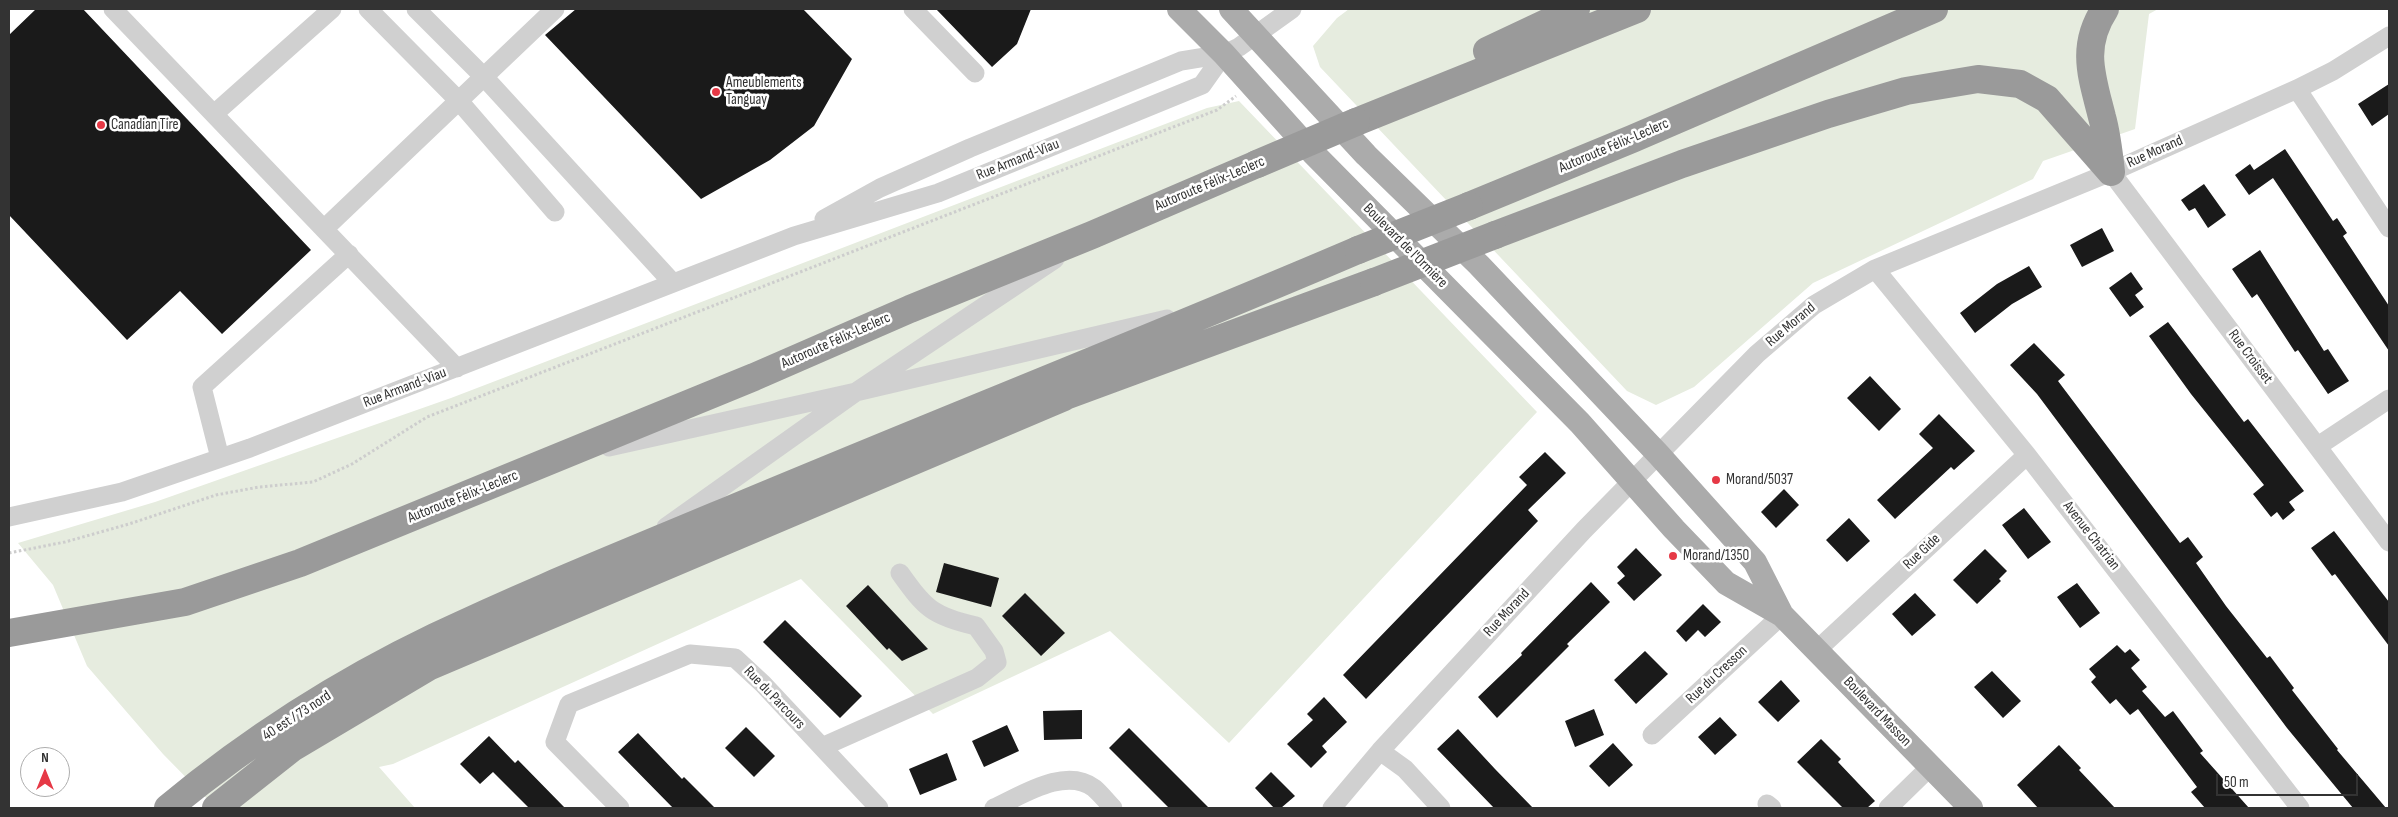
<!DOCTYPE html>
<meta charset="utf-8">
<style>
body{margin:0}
#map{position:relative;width:2398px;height:817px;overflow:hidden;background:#fff;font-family:"Sofia Sans Condensed",sans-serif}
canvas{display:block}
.frame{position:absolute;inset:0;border:10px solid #333;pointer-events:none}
.north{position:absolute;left:20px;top:747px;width:50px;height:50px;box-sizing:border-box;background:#fff;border:1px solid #adadad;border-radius:50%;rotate:0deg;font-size:14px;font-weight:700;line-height:20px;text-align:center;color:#333}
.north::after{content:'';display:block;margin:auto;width:18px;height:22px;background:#e63946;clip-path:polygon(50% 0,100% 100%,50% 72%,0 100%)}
.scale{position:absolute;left:2216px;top:774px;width:142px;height:22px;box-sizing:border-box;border:2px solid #333;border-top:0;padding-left:6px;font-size:15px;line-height:18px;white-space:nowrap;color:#333;-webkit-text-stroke:4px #fff;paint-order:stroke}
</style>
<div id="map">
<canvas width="2398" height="817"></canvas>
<div class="frame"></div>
<div class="north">N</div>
<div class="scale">50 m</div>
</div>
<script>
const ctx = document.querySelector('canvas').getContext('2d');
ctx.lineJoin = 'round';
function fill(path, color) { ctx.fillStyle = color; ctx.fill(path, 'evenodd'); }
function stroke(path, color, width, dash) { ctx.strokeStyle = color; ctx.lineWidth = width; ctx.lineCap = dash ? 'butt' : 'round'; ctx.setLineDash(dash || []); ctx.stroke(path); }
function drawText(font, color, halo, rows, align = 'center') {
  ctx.font = font + ' "Sofia Sans Condensed",sans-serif'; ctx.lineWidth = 5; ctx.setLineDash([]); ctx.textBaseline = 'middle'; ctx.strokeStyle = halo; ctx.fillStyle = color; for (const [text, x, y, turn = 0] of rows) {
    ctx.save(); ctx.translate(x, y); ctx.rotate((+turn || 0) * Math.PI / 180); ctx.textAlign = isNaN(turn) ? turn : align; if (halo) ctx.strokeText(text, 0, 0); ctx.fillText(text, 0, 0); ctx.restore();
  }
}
const green = new Path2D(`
 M 1349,9 L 2158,9 L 2149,14 L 2135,129 L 2043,161 L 2033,179 L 1813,283 L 1694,387 L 1656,405 L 1627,391 L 1320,67 L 1313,46 L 1337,18 Z
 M 1239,101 L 1537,412 L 1229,743 L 1110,631 L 933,714 L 801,579 L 393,764 L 379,767 L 415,808 L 216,808 L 163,754 L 87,666 L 53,585 L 18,543 L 155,502 L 451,398 L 1207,108 Z`);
const building = new Path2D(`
 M 36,9 L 83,9 L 311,250 L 222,334 L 180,291 L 127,340 L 9,215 L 9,35 Z
 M 576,9 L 803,9 L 852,59 L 814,126 L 770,160 L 701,199 L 545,35 Z
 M 936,9 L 1031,9 L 1017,44 L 992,67 Z
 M 2389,84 L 2389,114 L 2372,126 L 2358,104 Z
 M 2285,149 L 2333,221 L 2337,218 L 2347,233 L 2343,236 L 2389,306 L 2389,351 L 2273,178 L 2249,195 L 2235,175 L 2250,164 L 2254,170 Z
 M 2204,184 L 2226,215 L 2208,228 L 2195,208 L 2189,211 L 2181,200 Z
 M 2102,228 L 2114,251 L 2082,267 L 2070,245 Z
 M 2260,250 L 2324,351 L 2328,349 L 2349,381 L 2328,394 L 2298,350 L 2295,352 L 2257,294 L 2252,298 L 2232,269 Z
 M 2029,266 L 2042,287 L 2012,304 L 1975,333 L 1960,313 L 1997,284 Z
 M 2131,272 L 2143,289 L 2135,295 L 2144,307 L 2130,317 L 2109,288 Z
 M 2168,322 L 2244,422 L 2248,419 L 2304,491 L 2289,502 L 2295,510 L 2283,520 L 2277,512 L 2271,517 L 2253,494 L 2264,485 L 2191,394 L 2149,336 Z
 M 2034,343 L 2065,375 L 2058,381 L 2180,543 L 2188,537 L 2203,557 L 2196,563 L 2226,606 L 2267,658 L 2270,656 L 2294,688 L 2292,690 L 2338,749 L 2337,750 L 2386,808 L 2353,808 L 2287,728 L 2037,394 L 2010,365 Z
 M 1870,376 L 1901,409 L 1879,431 L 1847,398 Z
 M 1939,414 L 1975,451 L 1954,470 L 1951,467 L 1895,519 L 1877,500 L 1933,448 L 1919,434 Z
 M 1545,452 L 1566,473 L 1528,510 L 1538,521 L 1366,699 L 1343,675 L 1527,485 L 1519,477 Z
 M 1784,489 L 1799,505 L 1776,528 L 1761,512 Z
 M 2024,508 L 2051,542 L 2028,559 L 2002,525 Z
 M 1849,518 L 1870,541 L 1847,562 L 1826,540 Z
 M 2334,531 L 2389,602 L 2389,646 L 2335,574 L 2332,576 L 2311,548 Z
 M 1636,548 L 1662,575 L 1634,601 L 1617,583 L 1625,576 L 1617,567 Z
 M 1985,549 L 2007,571 L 1999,579 L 2001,581 L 1977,604 L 1953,580 Z
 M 944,563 L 999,578 L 991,607 L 936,592 Z
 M 1591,582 L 1610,602 L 1567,644 L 1569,646 L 1497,718 L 1478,697 L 1522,655 L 1521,653 Z
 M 2077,583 L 2100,613 L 2080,628 L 2057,597 Z
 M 868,585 L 928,649 L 902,661 L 889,648 L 887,650 L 846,606 Z
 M 1025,593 L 1065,633 L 1041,656 L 1002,616 Z
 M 1915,593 L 1936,615 L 1912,636 L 1892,614 Z
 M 1703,604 L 1721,622 L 1705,637 L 1698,630 L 1686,642 L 1676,631 Z
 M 785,620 L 862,696 L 840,718 L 763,642 Z
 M 2117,645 L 2125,653 L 2130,649 L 2140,660 L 2131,668 L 2147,687 L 2142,691 L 2165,717 L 2173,711 L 2203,751 L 2200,753 L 2249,808 L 2205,808 L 2191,792 L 2197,787 L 2138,709 L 2130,715 L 2116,699 L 2110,704 L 2091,682 L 2096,677 L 2089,669 Z
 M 1645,651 L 1668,674 L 1636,704 L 1614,680 Z
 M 1992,671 L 2021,701 L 2003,718 L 1974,687 Z
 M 1781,680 L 1800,701 L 1778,722 L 1758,702 Z
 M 1324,697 L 1347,722 L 1322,746 L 1327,752 L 1311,768 L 1287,744 L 1313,720 L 1307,714 Z
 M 1594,709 L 1604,735 L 1575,747 L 1565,721 Z
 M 1082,710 L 1082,739 L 1044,740 L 1043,711 Z
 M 1720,717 L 1737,735 L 1715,755 L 1698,737 Z
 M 1007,725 L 1019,751 L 984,767 L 972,741 Z
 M 746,727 L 775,756 L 754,777 L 725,748 Z
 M 1129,728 L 1209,808 L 1169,808 L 1109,748 Z
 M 1458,729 L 1495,769 L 1533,808 L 1494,808 L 1465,778 L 1437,749 Z
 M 638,733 L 682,779 L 684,777 L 715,808 L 673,808 L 618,752 Z
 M 489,736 L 515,763 L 518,760 L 565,808 L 529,808 L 493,772 L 480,784 L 460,764 Z
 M 1821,739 L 1841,759 L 1838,762 L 1875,801 L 1867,808 L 1843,808 L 1797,762 Z
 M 1613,743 L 1633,765 L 1609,787 L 1589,766 Z
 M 2059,745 L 2081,768 L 2079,770 L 2115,808 L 2038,808 L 2017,785 Z
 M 947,753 L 957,780 L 920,795 L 909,769 Z
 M 1271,772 L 1295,796 L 1281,808 L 1274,808 L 1255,788 Z`);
const path = new Path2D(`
 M 9,553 L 65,542 L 129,524 L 216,495 L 259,487 L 313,482 L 352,464 L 427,417 L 1217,110 L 1236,96`);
const minor = new Path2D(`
 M 113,9 L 457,368
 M 368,9 L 459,101 L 555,212
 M 416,9 L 485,78 L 672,282
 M 913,9 L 975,73
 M 2297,89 L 2389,228
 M 214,114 L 332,9
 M 2111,172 L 2389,542
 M 824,219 L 880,188 L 970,148 L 1181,61 L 1224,54 L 1239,47 L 1292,9
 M 324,229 L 555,9
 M 1875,269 L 2027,455 L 2300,808
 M 2318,446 L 2389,399
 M 609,447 L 856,392 L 1167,319
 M 220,458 L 202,387 L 349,254
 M 9,517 L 122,492 L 250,448 L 794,236 L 938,193 L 1202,85 L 1224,54
 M 666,527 L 856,392 L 1055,259
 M 1817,650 L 2027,455
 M 1652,735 L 1782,615
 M 822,747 L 977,678 L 997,662 L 994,651 L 976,626 C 932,616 925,608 900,573
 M 1380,751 L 1405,769 L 1441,808
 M 1767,804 L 1772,808
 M 620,808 L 555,742 L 569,704 L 690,654 L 735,658 L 763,684 L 879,808
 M 994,808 C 1021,796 1065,766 1094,788 C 1101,794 1107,802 1113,808
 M 1332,808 L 1380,751 L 1584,530 L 1757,354 L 1814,305 L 1875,269 L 2111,172 L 2297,89 L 2333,71 L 2389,36
 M 1888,808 L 1930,767`);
const major = new Path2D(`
 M 1179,9 L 1224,54 L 1313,153 L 1580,423 L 1674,529 L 1726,583 L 1782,615 L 1971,808
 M 1231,9 L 1366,155 L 1479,265 L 1659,455 L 1755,562 L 1782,615`);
const highway = new Path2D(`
 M 2105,9 C 2080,47 2092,77 2102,117 C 2107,135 2109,154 2111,172
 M 1487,51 L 1576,9
 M 1356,122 L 1637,9
 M 1469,206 L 1632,139 L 1934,9
 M 1495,235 L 1682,164 L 1828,114 L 1906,91 L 1978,79 L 2020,84 L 2047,99 L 2111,172
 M 1046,403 L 1374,282
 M 9,633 L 185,602 L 300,563 L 754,377 L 910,309 L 1092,235 L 1257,164
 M 168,808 C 249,741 341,682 435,637 C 527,593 622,555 715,516 C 929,426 1145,341 1358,250
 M 216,808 L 292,748 L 430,666 L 1064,397`);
const highwayBridge = new Path2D(`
 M 1257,164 L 1356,122
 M 1358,250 L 1469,206
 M 1374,282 L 1495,235`);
const markers = [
 [716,92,5,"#e63946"],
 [101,125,5,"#e63946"],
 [1716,480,5,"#e63946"],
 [1673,556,5,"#e63946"]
];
const poiNames = [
 ["Ameublements",726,83],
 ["Tanguay",726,100],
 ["Canadian Tire",111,125],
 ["Morand/5037",1726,480],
 ["Morand/1350",1683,556]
];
const streetNames = [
 ["Autoroute Félix-Leclerc",1614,146,-23],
 ["Rue Morand",2155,152,-24],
 ["Rue Armand-Viau",1018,160,-22],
 ["Autoroute Félix-Leclerc",1210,184,-23],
 ["Boulevard de l'Ormière",1405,246,45],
 ["Rue Morand",1791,325,-40],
 ["Autoroute Félix-Leclerc",836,341,-24],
 ["Rue Croisset",2250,357,53],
 ["Rue Armand-Viau",405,388,-21],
 ["Autoroute Félix-Leclerc",463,497,-22],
 ["Avenue Chatrian",2091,536,52],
 ["Rue Gide",1922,552,-43],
 ["Rue Morand",1507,613,-47],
 ["Rue du Cresson",1717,675,-43],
 ["Rue du Parcours",774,698,46],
 ["Boulevard Masson",1877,712,46],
 ["40 est / 73 nord",297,716,-33]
];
fill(green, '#e6ecdf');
fill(building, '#1a1a1a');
stroke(path, '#cdcdcd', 3, [2.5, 2.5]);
stroke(minor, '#d0d0d0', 19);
stroke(major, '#ababab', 24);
stroke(highway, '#9a9a9a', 28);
stroke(highwayBridge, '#9a9a9a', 28);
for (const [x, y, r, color] of markers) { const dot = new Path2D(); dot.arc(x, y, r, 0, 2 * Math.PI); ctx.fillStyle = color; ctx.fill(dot); stroke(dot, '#fff', 2); }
drawText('15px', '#333', '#fff', poiNames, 'left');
drawText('15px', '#333', '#fff', streetNames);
</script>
